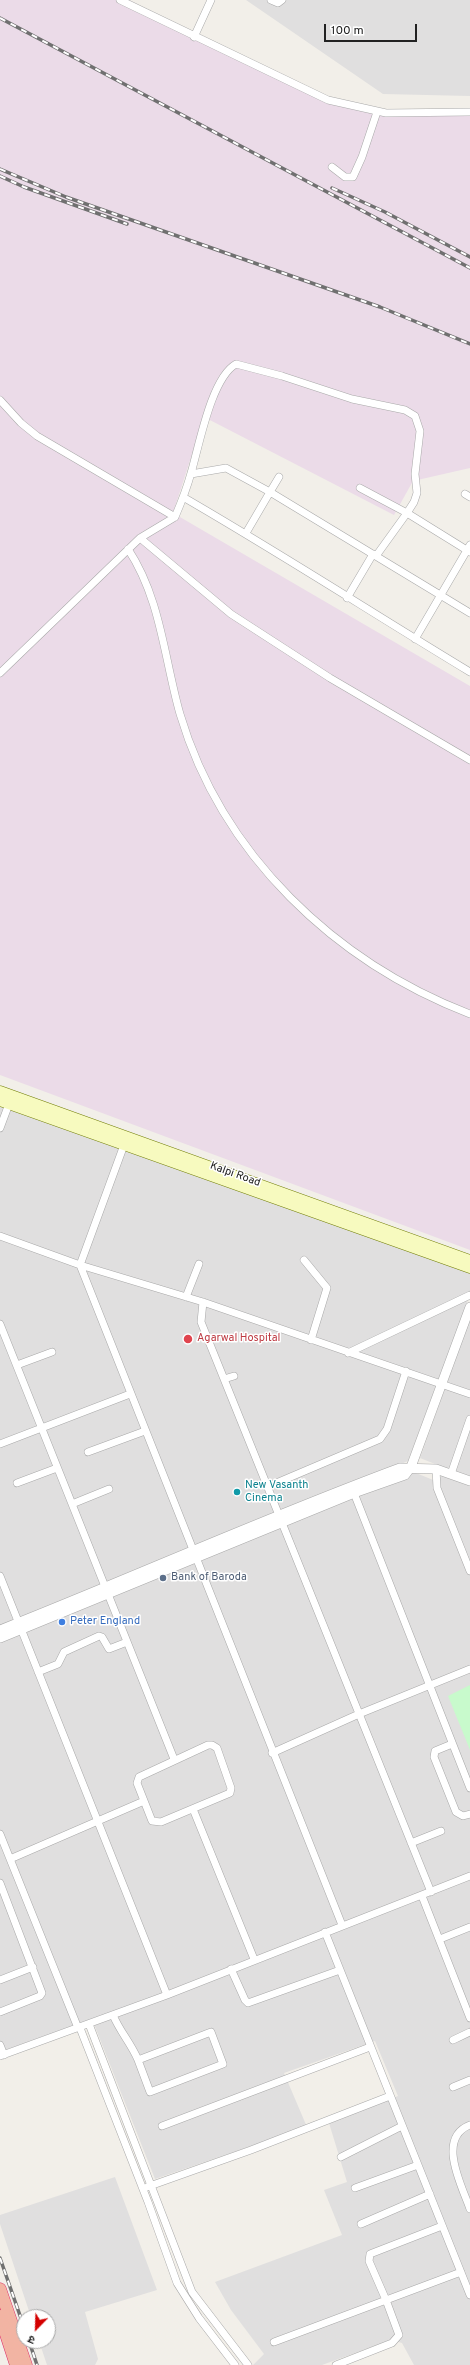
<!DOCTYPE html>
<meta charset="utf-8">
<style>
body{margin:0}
#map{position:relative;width:470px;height:2365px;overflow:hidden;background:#f2efe9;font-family:Overpass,"Noto Sans Devanagari",sans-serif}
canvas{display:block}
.north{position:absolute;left:16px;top:2309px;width:40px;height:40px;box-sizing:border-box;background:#fff;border:1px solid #a7a7a7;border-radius:50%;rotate:203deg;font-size:11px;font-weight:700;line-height:16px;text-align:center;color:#222}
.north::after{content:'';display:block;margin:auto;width:14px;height:18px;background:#d40000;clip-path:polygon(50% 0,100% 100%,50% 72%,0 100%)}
.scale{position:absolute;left:324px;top:24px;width:93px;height:18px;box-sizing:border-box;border:2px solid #222;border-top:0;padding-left:5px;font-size:12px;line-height:14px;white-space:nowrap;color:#222;-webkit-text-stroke:3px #fff;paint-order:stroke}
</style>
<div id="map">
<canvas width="470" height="2365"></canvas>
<div class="north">उ</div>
<div class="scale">100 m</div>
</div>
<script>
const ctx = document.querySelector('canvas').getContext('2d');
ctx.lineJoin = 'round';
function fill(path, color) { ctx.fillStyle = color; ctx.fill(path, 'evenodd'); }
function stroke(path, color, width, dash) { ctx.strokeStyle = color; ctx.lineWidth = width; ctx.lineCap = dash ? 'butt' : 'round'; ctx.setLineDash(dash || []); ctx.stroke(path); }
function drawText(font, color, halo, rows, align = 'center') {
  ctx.font = font + ' Overpass,sans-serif'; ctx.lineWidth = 3; ctx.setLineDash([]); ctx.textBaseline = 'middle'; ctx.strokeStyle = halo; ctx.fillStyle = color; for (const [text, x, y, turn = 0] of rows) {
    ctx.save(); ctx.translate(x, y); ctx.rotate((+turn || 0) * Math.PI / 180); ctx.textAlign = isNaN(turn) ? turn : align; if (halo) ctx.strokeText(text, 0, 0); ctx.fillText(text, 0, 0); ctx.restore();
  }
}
const residential = new Path2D(`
 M 246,0 L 470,0 L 470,96 L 383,94 Z
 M 0,1103 L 470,1273 L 470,1290 L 467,1303 L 408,1461 L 0,1629 Z
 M 470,1319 L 470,1478 L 420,1458 Z
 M 407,1473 L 416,1473 L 438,1482 L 442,1473 L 470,1483 L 470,2365 L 414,2365 L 402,2343 L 391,2340 L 322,2365 L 253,2365 L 264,2354 L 231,2310 L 215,2282 L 342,2235 L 324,2190 L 347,2182 L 329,2123 L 398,2096 L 375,2041 L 284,2073 L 307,2127 L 155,2179 L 92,2019 L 0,2052 L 0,1641 Z
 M 115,2177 L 157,2290 L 85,2312 L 98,2359 L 95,2365 L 47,2365 L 39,2341 L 48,2341 L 48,2317 L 31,2317 L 0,2224 L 0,2215 Z`);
const industrial = new Path2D(`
 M 0,0 L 129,0 L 302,91 L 389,112 L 470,110 L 470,468 L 413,481 L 394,515 L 204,417 L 173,513 L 470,686 L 470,1250 L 0,1075 Z`);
const park = new Path2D(`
 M 470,1685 L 470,1750 L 448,1696 Z`);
const minor = new Path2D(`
 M 120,0 L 328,100 L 386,113 L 470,112
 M 271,0 L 278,3 L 282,0
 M 194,37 L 211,0
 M 332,167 L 345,177 L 353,177 L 362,157 L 377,112
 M 0,400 L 21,423 L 37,436 L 175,517 L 140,538
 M 191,474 L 226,468 L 270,492 L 279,477
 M 465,494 L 470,497
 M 183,497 C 280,553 374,614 470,672
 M 175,517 C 181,503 187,488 191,473 C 199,447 211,378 236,364 L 282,376 L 352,399 L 405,410 L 415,416 L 420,431 L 415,474 L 417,493 L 414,502 L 407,513 L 360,488
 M 246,533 L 270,492 L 470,613
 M 128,549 C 161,599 164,658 180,714 C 222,855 335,962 470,1014
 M 376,556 L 407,513 L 470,552
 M 347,598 L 373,554
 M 415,639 L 470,545
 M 0,673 L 140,538 L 231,614 L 330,678 L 470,760
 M 0,1128 L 9,1104
 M 124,1145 L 80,1265 L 342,1925
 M 0,1236 L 80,1265 L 203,1302 L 470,1394
 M 304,1260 L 327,1288 L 311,1340
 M 186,1297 L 199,1264
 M 203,1302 L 201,1322 L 431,1892
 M 0,1324 L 174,1759
 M 348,1353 L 470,1295
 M 17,1365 L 52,1352
 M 224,1379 L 234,1376
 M 0,1444 L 130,1394
 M 88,1452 L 145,1431
 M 436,1469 L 437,1488 L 470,1571
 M 451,1474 L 470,1419
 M 17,1483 L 57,1468
 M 267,1487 L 380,1439 L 387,1429 L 406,1371
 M 352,1488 L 470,1788
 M 72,1504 L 109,1489
 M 0,1576 L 167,1995
 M 38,1672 L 58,1664 L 64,1652 L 99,1636 L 102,1637 L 109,1649 L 127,1642
 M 452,1744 L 435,1751 L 434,1757 L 456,1812 L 463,1816 L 470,1814
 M 208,1745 L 212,1745 L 217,1748 L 231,1788 L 230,1793 L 161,1822 L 152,1821 L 137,1783 L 139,1777 Z
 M 272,1753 L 359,1714 L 470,1669
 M 193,1809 L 254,1959
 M 0,1834 L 78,2028
 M 411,1843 L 441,1831
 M 10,1859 L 144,1801
 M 0,1883 L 42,1993 L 40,1996 L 0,2012
 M 422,1896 L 470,2018
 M 325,1932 L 470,2295
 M 440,1939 L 470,1927
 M 231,1969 L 245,2000 L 248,2003 L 340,1970
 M 0,1980 L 33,1967
 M 113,2015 C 120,2032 131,2043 138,2060 L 211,2032 L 223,2064 L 150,2092 L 138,2060
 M 89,2024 L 192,2292 L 248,2365
 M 80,2028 L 148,2202 L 177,2283 L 199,2318 L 235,2365
 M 453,2040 L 470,2032
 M 0,2045 L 4,2055
 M 0,2056 L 167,1995 L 470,1876
 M 453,2087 L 470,2080
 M 470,2125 C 436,2138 462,2186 470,2209
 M 162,2126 L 370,2047
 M 341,2157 L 402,2126
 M 147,2187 L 251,2150 L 390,2096
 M 355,2188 L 418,2165
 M 361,2224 L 430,2194
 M 274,2342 L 461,2272
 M 336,2365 L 392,2343 L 399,2335 L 386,2300 L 369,2261 L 370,2254 L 442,2226`);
const tertiary = new Path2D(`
 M 0,1630 C 134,1577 265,1518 400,1468 L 436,1469 L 470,1481
 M 0,1638 L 354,1493 L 405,1475 L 411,1467 L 470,1307`);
const secondary = new Path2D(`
 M 0,1091 L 470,1260
 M 0,1101 L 470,1268`);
const trunk = new Path2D(`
 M 0,2289 L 26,2365
 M 0,2316 L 16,2365`);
const rail = new Path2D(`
 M 0,18 L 470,268
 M 0,169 L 66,197 L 380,307 L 470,344
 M 0,176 L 24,187 L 127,224
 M 332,188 L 385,212 L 470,257
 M 0,2258 L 24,2327
 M 29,2341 L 37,2365`);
const markers = [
 [188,1339,5,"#e0444e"],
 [237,1492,4,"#0f9aa8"],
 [163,1578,4,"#5c6f8a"],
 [62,1622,4,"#3f7fe0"]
];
const streetNames = [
 ["Kalpi Road",235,1175,20]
];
const healthNames = [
 ["Agarwal Hospital",197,1339]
];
const cultureNames = [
 ["New Vasanth",245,1486],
 ["Cinema",245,1499]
];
const serviceNames = [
 ["Bank of Baroda",171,1578]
];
const shopNames = [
 ["Peter England",70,1622]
];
fill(residential, '#e0dfdf');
fill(industrial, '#ebdbe8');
fill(park, '#c8facc');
stroke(minor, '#a9a9a9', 8);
stroke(tertiary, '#a9a9a9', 10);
stroke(secondary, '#707d05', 11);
stroke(trunk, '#dc2a67', 13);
stroke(minor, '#fff', 7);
stroke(tertiary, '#fff', 9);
stroke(secondary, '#f7fabf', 10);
stroke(trunk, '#f2b4a3', 12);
stroke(rail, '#707070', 3.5);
stroke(rail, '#fff', 2, [6]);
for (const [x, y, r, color] of markers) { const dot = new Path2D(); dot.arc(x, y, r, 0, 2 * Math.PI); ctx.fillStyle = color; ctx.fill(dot); stroke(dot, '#fff', 1.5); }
drawText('11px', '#222', '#fff', streetNames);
drawText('11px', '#be3a42', '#fff', healthNames, 'left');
drawText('11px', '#0d838f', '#fff', cultureNames, 'left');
drawText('11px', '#4e5e75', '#fff', serviceNames, 'left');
drawText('11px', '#366cbe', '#fff', shopNames, 'left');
</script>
